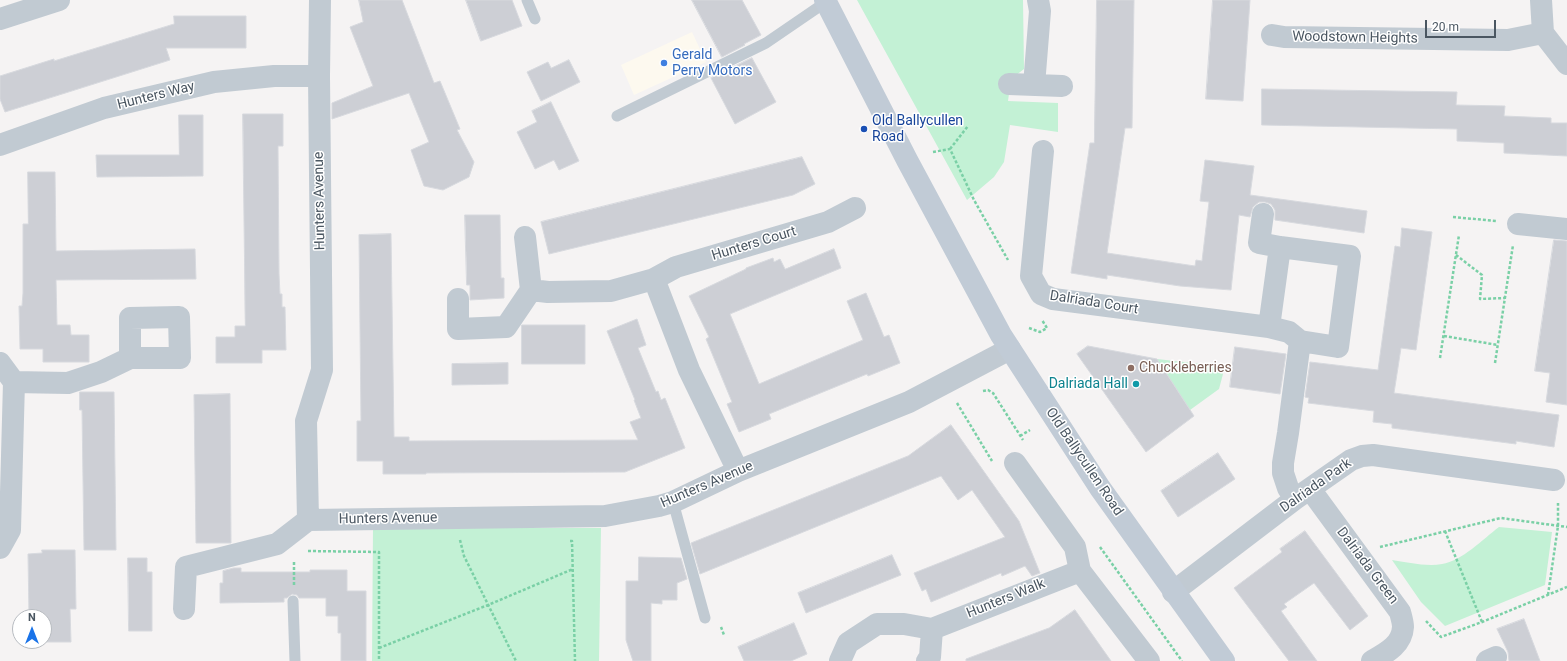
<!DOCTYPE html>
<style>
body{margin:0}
#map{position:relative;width:1567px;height:661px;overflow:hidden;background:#f5f3f3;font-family:Roboto,sans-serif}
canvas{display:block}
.north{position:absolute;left:12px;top:609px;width:40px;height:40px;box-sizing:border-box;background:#fff;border:1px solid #b7bbc0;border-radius:50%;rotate:0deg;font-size:11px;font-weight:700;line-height:16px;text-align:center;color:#4a5661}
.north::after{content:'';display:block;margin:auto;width:14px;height:18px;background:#1a73e8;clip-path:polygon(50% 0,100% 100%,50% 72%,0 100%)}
.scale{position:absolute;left:1425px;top:20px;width:71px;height:18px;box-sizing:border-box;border:2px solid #4a5661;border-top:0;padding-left:5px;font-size:12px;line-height:14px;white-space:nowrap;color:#4a5661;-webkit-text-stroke:3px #fff;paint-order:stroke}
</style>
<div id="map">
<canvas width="1567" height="661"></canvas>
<div class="north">N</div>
<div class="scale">20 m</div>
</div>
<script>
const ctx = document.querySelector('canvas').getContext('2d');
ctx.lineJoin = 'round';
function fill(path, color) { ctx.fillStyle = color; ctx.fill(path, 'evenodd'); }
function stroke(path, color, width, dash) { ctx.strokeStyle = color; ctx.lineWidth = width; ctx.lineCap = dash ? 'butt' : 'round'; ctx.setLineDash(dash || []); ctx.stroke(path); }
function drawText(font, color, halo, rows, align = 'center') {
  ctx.font = font + ' Roboto,sans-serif'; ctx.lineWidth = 3; ctx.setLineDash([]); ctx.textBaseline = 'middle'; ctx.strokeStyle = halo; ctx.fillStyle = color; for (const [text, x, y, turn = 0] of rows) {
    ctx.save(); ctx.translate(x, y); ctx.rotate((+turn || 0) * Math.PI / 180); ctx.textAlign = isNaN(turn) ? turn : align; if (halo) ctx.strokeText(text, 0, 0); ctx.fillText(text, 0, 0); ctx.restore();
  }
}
const commercial = new Path2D(`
 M 692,32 L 706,62 L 634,95 L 621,65 Z`);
const green = new Path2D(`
 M 857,0 L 1023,0 L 1024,69 L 1011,79 L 1008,101 L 1058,103 L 1058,132 L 1010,125 L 1004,162 L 994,177 L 967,200 Z
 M 1157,359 L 1219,366 L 1223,374 L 1219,389 L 1190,410 Z
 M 1499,527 L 1552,532 L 1545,585 L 1445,626 L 1421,602 L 1392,560 C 1406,562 1427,567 1442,564 C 1462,561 1483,539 1499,527 Z
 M 373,528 L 601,528 L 599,661 L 372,661 Z`);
const building = new Path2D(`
 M 359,0 L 402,0 L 434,83 L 440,81 L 460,129 L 457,130 L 474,162 L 469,177 L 443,190 L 424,186 L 411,150 L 429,142 L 409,93 L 332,119 L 332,103 L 373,86 L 350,27 L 363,22 Z
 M 466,0 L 512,0 L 522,26 L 481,41 Z
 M 692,0 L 742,0 L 761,35 L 744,44 L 745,45 L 722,57 Z
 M 1097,0 L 1134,0 L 1132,128 L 1125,128 L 1107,253 L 1195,266 L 1196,260 L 1202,261 L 1209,202 L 1200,201 L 1205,160 L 1254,166 L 1250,195 L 1367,211 L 1364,233 L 1275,220 L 1275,210 L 1271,204 L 1265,202 L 1259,202 L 1253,207 L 1250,217 L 1239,215 L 1231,290 L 1180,286 L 1107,275 L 1107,279 L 1071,273 L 1090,143 L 1094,143 Z
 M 1213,0 L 1250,0 L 1243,101 L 1206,99 Z
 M 174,16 L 246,16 L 246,48 L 166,48 L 170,60 L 5,112 L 0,99 L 0,76 L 54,59 L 54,61 L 174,24 Z
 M 752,58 L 776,102 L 735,124 L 711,78 Z
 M 569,60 L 580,82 L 541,101 L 527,72 L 548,62 L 551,68 Z
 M 1262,89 L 1457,92 L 1456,105 L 1505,106 L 1504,116 L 1551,118 L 1551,123 L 1567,123 L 1567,156 L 1504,153 L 1504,143 L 1457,141 L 1457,129 L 1262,125 Z
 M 551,102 L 579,161 L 559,170 L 554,160 L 535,169 L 517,132 L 537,122 L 532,111 Z
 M 243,114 L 283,114 L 283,146 L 278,146 L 279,274 L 280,294 L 282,294 L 282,307 L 285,307 L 286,350 L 262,350 L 262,363 L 216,363 L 216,337 L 235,337 L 235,326 L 245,326 Z
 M 179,115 L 203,115 L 203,176 L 97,177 L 96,155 L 179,155 Z
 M 802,157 L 815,184 L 793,195 L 549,254 L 541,222 Z
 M 28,172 L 55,172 L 56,251 L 195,249 L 196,279 L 56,280 L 57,325 L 70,325 L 71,335 L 89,335 L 89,362 L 43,362 L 43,349 L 20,349 L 19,306 L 22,306 L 23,293 L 23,224 L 28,224 Z
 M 465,215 L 500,215 L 501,278 L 504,278 L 504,298 L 470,300 L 470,285 L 467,285 Z
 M 1402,228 L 1432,232 L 1416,350 L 1401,348 L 1394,393 L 1559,415 L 1554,447 L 1516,441 L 1516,444 L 1392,428 L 1392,424 L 1373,422 L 1374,411 L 1308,403 L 1309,398 L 1305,397 L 1310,362 L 1378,370 L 1395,246 L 1400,247 Z
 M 391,234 L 394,437 L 409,437 L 409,441 L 638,440 L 630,422 L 641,418 L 634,400 L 635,400 L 607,331 L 637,319 L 646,345 L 638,348 L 656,392 L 658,391 L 661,400 L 665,398 L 685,448 L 625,472 L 426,473 L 426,474 L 383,474 L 383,461 L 357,461 L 357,421 L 361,421 L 359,235 Z
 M 1554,240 L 1567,241 L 1567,405 L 1546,402 L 1550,373 L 1535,371 Z
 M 834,249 L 841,268 L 730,314 L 759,384 L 863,340 L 847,301 L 866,293 L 884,337 L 889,335 L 900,363 L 868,376 L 867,374 L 769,414 L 771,419 L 739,432 L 727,404 L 732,402 L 706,339 L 709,337 L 689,296 L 746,269 L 746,268 L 773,258 L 774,262 L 780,259 L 785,269 Z
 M 522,325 L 585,325 L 585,364 L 522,364 Z
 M 1088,346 L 1157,359 L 1194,416 L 1146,452 L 1077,354 Z
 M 1235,347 L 1286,354 L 1280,394 L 1230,387 Z
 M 508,363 L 508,384 L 452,385 L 452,364 Z
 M 80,392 L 114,392 L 116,550 L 84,550 L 82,410 L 80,410 Z
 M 230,394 L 231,543 L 196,543 L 194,395 Z
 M 951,425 L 1019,521 L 1040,573 L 1032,576 L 1025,566 L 1002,576 L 1001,573 L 931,602 L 926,589 L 922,591 L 914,573 L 1005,537 L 972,490 L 958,500 L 941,476 L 700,574 L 691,543 L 908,456 Z
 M 1218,453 L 1235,479 L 1178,517 L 1161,491 Z
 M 1305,531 L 1368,616 L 1350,630 L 1314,583 L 1284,604 L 1287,607 L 1281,611 L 1317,661 L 1289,661 L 1234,588 L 1282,552 L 1280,549 Z
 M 42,550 L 75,550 L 76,609 L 70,609 L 71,642 L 29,642 L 29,641 L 44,641 L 44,617 L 29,617 L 28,554 L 42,553 Z
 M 892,555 L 901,575 L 806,613 L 798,593 Z
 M 639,557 L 681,558 L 687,579 L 677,583 L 677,600 L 662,600 L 662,604 L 651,603 L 651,661 L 633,661 L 626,640 L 626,581 L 638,581 Z
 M 128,558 L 147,558 L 147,572 L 152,572 L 152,631 L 129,631 Z
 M 234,568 L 241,568 L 241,572 L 310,572 L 310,570 L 347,570 L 347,591 L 366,591 L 366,661 L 341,661 L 341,633 L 338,633 L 338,616 L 326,616 L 326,598 L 299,598 L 297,595 L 292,594 L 287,598 L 284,598 L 284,602 L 220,603 L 220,583 L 223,583 L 223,571 Z
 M 1075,610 L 1111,661 L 966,661 L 966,659 L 1049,628 Z
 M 1524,619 L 1540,661 L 1509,661 L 1508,652 L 1497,629 Z
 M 794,623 L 807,654 L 791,661 L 744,661 L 738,647 Z`);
const path = new Path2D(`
 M 950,149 L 968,126
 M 933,152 L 950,149 L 974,200 L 1008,260
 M 1453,217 L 1496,221
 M 1456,255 L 1482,275 L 1480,299 L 1505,298
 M 1029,328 L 1040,332 L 1047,328 L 1042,320
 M 1444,336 L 1498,345
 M 1440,358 L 1459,235
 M 1495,363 L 1513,245
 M 983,391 L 988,390 L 993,393 L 1023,440
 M 957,403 L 992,461
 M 1020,436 L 1030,430
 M 1445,531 L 1482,622
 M 460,540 L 464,556 L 516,661
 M 570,541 L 572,541 L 575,661
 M 1100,547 L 1182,661
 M 1380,547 L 1501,518 L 1567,527
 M 308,551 L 379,552 L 379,661
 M 294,585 L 294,560
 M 1548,595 L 1558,526 L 1558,503
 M 1426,621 L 1441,637 L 1482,622 L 1567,587
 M 721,627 L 724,635
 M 379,648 L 488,605 L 573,569`);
const lane = new Path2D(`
 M 527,0 L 535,19
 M 617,116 L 766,43 L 826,2
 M 673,502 L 705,618
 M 293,601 L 295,661`);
const street = new Path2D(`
 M 1541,0 L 1543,33
 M 0,19 L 59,0
 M 1272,35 L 1284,37 L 1508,40 L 1543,33 L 1567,64
 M 1009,84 L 1062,86
 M 1034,85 L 1040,11 L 1038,0
 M 0,145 L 104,108 L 214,82 L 274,76 L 319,76
 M 1043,151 L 1031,276 L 1041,294 L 1053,299 L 1269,327 L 1289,332 L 1300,341 L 1288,433 L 1283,463 L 1283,473 L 1288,488 L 1295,499
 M 1263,214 L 1259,243 L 1280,247 L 1350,256 L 1338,347 L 1300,341
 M 1518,224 L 1567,229
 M 654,279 L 689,370 L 738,471
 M 531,290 L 548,292 L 611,291 L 654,279 L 676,267 L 828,222 L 855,208
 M 458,299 L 458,329 L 506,327 L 531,290 L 525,237
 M 179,317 L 180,358 L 130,358 L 130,318 Z
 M 1269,327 L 1280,247
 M 0,363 L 14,382 L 10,530 L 0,548
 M 14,382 L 68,383 L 101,372 L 130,358
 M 1015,463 L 1075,547 L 1080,571 L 1149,661
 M 1310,489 L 1400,612 C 1401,616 1403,622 1403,627 C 1402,645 1386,653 1372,661
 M 308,520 L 306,421 L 322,370 L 319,76 L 320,0
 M 1173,592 L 1295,499 L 1351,460 L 1362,456 L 1373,455 L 1554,480
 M 184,609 L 186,567 L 277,544 L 308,520 L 605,516 L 659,506 L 673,502 L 738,471 L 909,402 L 1010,349
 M 932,629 L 1080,571
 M 840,661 L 848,643 L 877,624 L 904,624 L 932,629 L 930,657 L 927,661
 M 1487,661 L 1496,657`);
const secondary = new Path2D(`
 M 825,0 L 907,160 L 1001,335 L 1100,488 L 1224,661`);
const markers = [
 [664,63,4,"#3f7fe0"],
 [864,129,4,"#1a4fb4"],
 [1131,368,4,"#8d6e63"],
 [1136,384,4,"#0f9aa8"]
];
const streetNames = [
 ["Woodstown Heights",1355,38,1],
 ["Hunters Way",156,96,-14],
 ["Hunters Avenue",320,201,-91],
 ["Hunters Court",754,244,-17],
 ["Dalriada Court",1094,303,9],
 ["Old Ballycullen Road",1084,462,56],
 ["Hunters Avenue",707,485,-23],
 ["Dalriada Park",1316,486,-35],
 ["Hunters Avenue",388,519,-1],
 ["Dalriada Green",1367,566,53],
 ["Hunters Walk",1006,599,-22]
];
const shopNames = [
 ["Gerald",672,55],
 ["Perry Motors",672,71]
];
const transitNames = [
 ["Old Ballycullen",872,121],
 ["Road",872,137]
];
const educationNames = [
 ["Chuckleberries",1139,368]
];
const cultureNames = [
 ["Dalriada Hall",1128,384]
];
fill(commercial, '#fdf9ef');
fill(green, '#c3f1d5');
fill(building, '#cdcfd5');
stroke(building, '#d7d9de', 1);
stroke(path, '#7ad0a6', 2.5, [3, 2]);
stroke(lane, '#c1cad2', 11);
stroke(street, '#c1cad2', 22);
stroke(secondary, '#c1cbd6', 22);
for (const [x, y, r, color] of markers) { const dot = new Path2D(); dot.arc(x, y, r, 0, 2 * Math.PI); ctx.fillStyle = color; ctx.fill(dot); stroke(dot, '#fff', 1.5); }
drawText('14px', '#4a5661', '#fff', streetNames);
drawText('14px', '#366cbe', '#fff', shopNames, 'left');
drawText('14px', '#164399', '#fff', transitNames, 'left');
drawText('14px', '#785e54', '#fff', educationNames, 'left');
drawText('14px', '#0d838f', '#fff', cultureNames, 'right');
</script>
